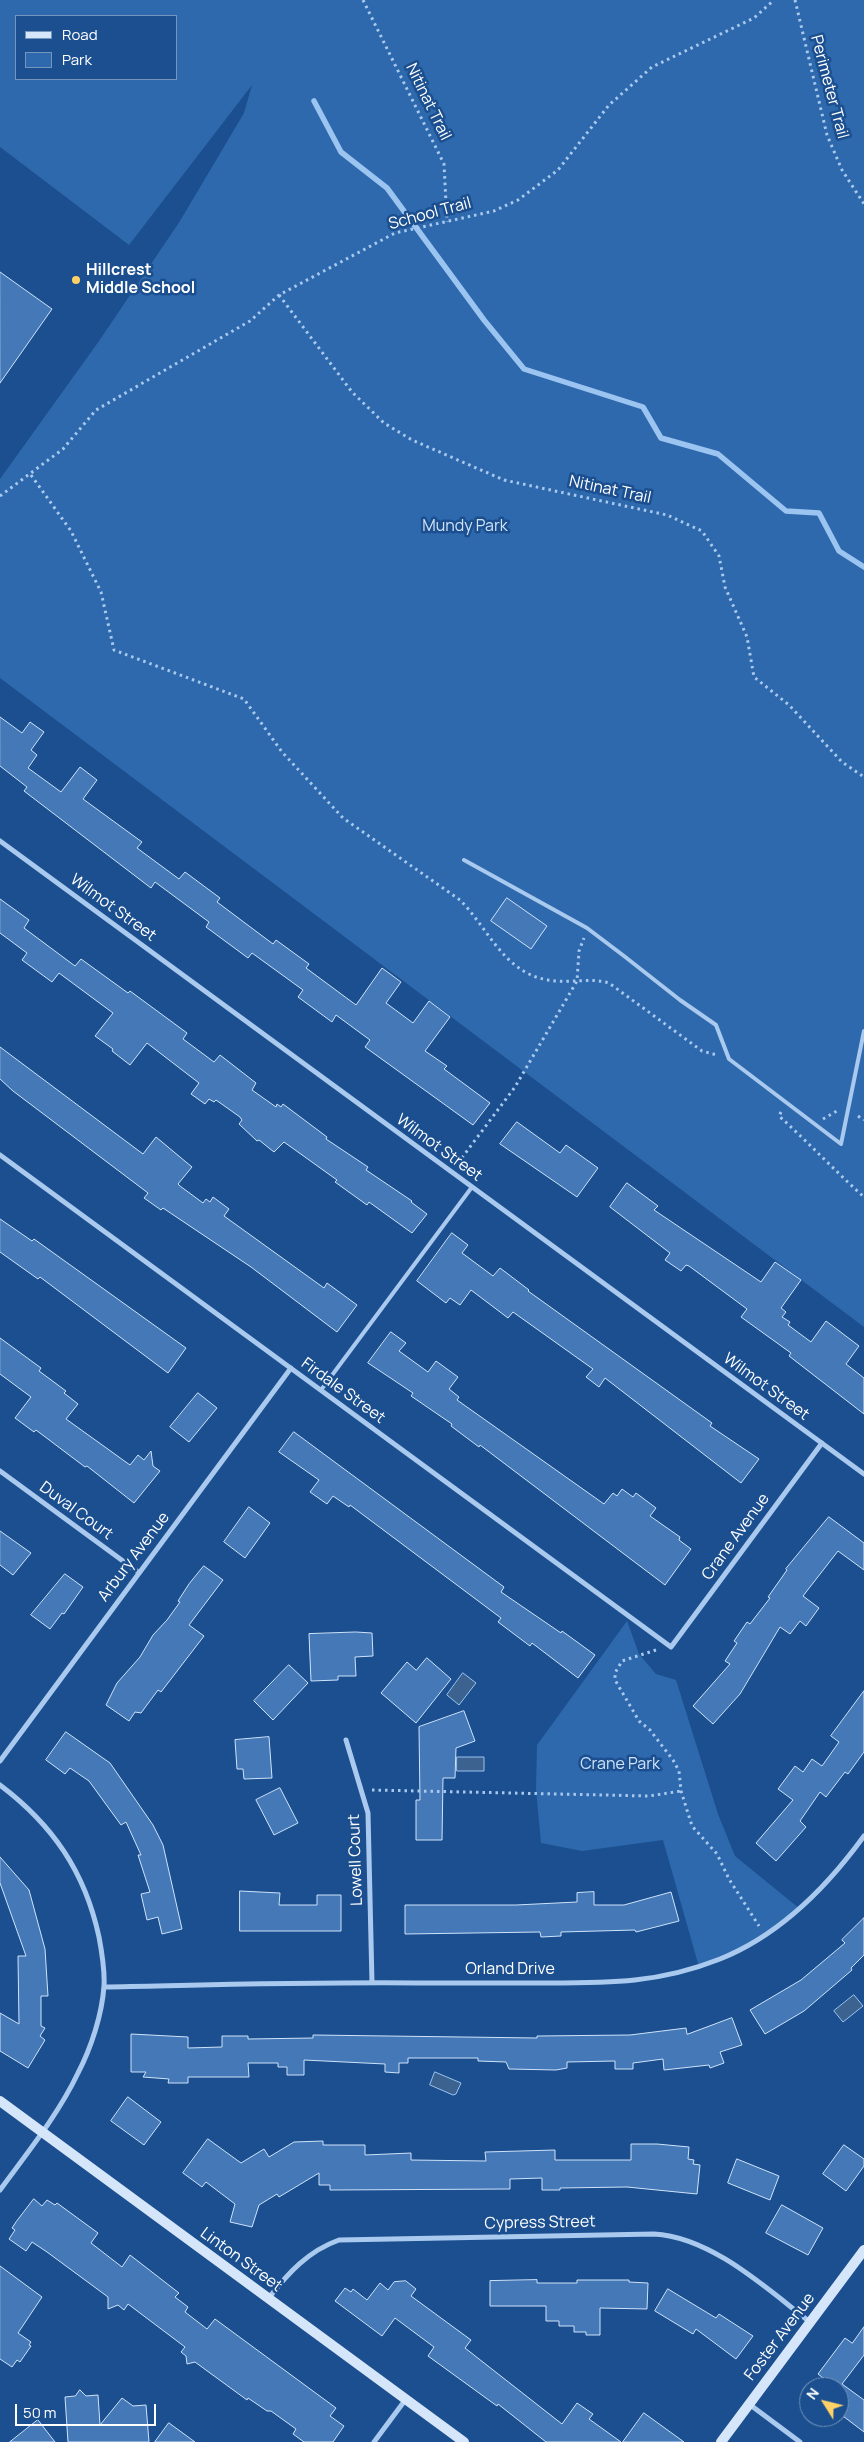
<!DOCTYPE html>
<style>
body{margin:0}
#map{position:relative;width:864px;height:2442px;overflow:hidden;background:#1b4f8f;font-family:Manrope,sans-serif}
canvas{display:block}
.legend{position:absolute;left:15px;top:15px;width:162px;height:65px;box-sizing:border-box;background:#1b4f8f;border:1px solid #7695bc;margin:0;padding:6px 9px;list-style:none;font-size:15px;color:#fff}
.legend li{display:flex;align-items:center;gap:10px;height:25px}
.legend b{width:25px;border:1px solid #7695bc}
.north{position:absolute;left:799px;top:2377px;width:50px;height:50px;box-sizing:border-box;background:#1b4f8f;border:1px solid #7695bc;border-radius:50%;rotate:306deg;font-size:14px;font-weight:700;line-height:20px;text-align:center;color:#fff}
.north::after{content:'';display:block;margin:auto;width:18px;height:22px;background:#ffd166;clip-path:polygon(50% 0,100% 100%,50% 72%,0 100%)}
.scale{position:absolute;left:15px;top:2404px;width:141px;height:22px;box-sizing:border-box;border:2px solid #fff;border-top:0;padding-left:6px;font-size:15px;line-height:18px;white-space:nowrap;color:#fff;-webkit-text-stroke:4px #1b4f8f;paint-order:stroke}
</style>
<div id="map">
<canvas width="864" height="2442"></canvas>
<ul class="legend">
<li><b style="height:6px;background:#d6e6fa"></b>Road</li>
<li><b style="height:14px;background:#2e69ad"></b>Park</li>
</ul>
<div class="north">N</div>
<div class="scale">50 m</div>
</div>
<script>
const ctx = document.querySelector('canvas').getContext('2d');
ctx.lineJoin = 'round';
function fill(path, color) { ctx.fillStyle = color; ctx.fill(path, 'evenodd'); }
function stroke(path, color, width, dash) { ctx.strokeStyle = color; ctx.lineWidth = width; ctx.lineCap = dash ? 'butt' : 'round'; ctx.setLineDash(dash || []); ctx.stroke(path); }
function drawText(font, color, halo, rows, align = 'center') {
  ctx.font = font + ' Manrope,sans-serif'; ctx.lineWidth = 5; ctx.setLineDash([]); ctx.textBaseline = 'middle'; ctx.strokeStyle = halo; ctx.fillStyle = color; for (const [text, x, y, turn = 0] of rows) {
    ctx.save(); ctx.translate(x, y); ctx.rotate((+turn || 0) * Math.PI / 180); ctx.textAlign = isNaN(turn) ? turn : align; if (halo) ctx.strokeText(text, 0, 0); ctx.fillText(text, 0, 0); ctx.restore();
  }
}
const green = new Path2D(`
 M 0,0 L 864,0 L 864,1327 L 0,678 L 0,479 L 99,341 L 180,221 L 244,113 L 252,85 L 129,245 L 0,147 ZM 16,16 L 176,16 L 176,79 L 16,79 Z
 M 627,1621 L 639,1654 L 656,1674 L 676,1680 L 718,1814 L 735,1856 L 800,1909 L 742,1949 L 699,1967 L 663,1840 L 582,1851 L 541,1843 L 536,1789 L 537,1745 Z`);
const water = new Path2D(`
 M 463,1673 L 476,1683 L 459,1705 L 447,1695 Z
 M 457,1757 L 484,1757 L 484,1771 L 457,1771 Z
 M 854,1995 L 863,2006 L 843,2022 L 834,2011 Z
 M 435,2072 L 461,2083 L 456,2094 L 453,2095 L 430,2085 Z`);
const stream = new Path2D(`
 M 314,101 L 341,152 L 387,188 L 484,320 L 524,369 L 643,407 L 661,438 L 718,454 L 786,511 L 819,513 L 839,551 L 864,567`);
const building = new Path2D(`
 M 0,272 L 52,309 L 0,383 Z
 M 0,717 L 22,733 L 30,722 L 44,732 L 31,750 L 37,755 L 28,768 L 61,792 L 80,767 L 97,780 L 83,799 L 142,842 L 137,848 L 179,879 L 185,872 L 220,898 L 217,902 L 273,944 L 276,940 L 309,964 L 306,968 L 356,1005 L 382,968 L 401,982 L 386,1003 L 413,1023 L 429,1001 L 450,1017 L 425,1051 L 447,1066 L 444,1069 L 490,1103 L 473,1125 L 365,1047 L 370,1040 L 336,1015 L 332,1022 L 298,997 L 303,990 L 252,953 L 248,958 L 206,927 L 209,922 L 155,882 L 151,888 L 24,791 L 27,787 L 0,766 Z
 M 507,898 L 547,926 L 531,949 L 491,921 Z
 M 0,899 L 29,920 L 24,928 L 75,966 L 81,959 L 128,993 L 130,991 L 187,1033 L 183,1039 L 214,1062 L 220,1055 L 256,1083 L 252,1090 L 276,1107 L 277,1104 L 281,1107 L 283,1104 L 327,1137 L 326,1139 L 368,1167 L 366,1170 L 412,1201 L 411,1202 L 427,1214 L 412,1233 L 369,1202 L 367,1205 L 335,1182 L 337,1180 L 284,1142 L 274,1152 L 259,1140 L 257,1141 L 239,1124 L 242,1120 L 240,1117 L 216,1100 L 214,1102 L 209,1099 L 205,1104 L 191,1094 L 199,1083 L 147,1043 L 130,1065 L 112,1051 L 113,1049 L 95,1036 L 113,1013 L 59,973 L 52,982 L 22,960 L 27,953 L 0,933 Z
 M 0,1047 L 143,1154 L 156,1137 L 192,1167 L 178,1184 L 180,1186 L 203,1203 L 206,1199 L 210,1202 L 213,1197 L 229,1209 L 224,1216 L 324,1288 L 327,1283 L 357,1305 L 337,1332 L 251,1267 L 163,1208 L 161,1210 L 144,1198 L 148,1193 L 13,1091 L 0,1079 Z
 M 517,1122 L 560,1153 L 566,1145 L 598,1168 L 577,1197 L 500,1144 Z
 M 627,1183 L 658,1206 L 654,1210 L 761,1282 L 775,1262 L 801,1280 L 781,1308 L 786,1312 L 782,1317 L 790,1322 L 788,1325 L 811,1342 L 826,1321 L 859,1346 L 846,1364 L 864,1378 L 864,1414 L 789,1356 L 791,1353 L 741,1317 L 747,1309 L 689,1266 L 686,1265 L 681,1271 L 665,1260 L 670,1253 L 610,1207 Z
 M 0,1219 L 32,1241 L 34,1239 L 186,1348 L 168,1373 L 40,1277 L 38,1279 L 0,1252 Z
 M 452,1233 L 468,1245 L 462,1253 L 493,1276 L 500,1268 L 529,1290 L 528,1291 L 712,1423 L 710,1426 L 759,1459 L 741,1483 L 605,1378 L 599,1387 L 586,1377 L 593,1369 L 513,1312 L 508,1318 L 471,1290 L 460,1305 L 450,1298 L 446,1303 L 417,1281 Z
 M 391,1332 L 406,1343 L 399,1351 L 428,1372 L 436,1361 L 458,1377 L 449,1389 L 459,1397 L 457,1400 L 604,1504 L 613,1493 L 617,1496 L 622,1489 L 633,1497 L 636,1493 L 656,1508 L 650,1516 L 680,1537 L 679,1540 L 691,1549 L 665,1585 L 480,1445 L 479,1447 L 451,1426 L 452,1424 L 411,1396 L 413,1393 L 368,1363 Z
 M 0,1338 L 41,1368 L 39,1371 L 66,1391 L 64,1393 L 78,1404 L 66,1419 L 130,1465 L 138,1455 L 144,1460 L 151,1451 L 153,1466 L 160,1471 L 134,1503 L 87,1466 L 85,1467 L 36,1430 L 34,1432 L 15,1418 L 31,1397 L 0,1374 Z
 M 198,1393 L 217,1408 L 189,1442 L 170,1427 Z
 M 294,1432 L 504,1587 L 501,1592 L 561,1633 L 562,1631 L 595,1655 L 578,1678 L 532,1643 L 530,1646 L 498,1622 L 501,1618 L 350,1505 L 349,1507 L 333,1496 L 327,1504 L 310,1492 L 319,1480 L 279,1452 Z
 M 249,1507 L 270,1523 L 245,1558 L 224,1542 Z
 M 829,1517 L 864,1543 L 864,1570 L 838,1551 L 803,1596 L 819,1608 L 806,1626 L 800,1621 L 790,1634 L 780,1627 L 740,1694 L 713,1724 L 693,1706 L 730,1664 L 725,1661 L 737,1643 L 734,1641 L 747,1622 L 750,1624 L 770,1598 L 768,1597 L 787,1570 L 786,1569 Z
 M 0,1531 L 31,1553 L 13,1575 L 0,1565 Z
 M 204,1566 L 223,1580 L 189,1625 L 204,1636 L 161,1692 L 158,1690 L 141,1713 L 135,1712 L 129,1721 L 106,1705 L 117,1683 L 140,1657 L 153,1635 L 167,1620 L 180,1602 L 178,1601 L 189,1584 Z
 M 65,1574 L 83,1587 L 64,1614 L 62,1613 L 50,1629 L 31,1615 Z
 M 356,1632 L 372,1633 L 373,1656 L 355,1657 L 356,1676 L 338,1676 L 338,1680 L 311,1681 L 309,1634 Z
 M 427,1658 L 451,1679 L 416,1723 L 381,1693 L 407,1662 L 416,1670 Z
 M 289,1665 L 308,1683 L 273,1720 L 254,1701 Z
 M 864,1691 L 864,1752 L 848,1774 L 845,1772 L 826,1797 L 820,1792 L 800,1821 L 806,1827 L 776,1861 L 756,1843 L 793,1800 L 778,1789 L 795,1766 L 803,1772 L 812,1759 L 822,1766 L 839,1742 L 831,1736 Z
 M 464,1711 L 475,1741 L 456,1748 L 455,1778 L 443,1778 L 442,1840 L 416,1840 L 416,1800 L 420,1800 L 419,1727 Z
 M 66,1732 L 110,1763 L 153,1825 L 163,1845 L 182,1929 L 162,1934 L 158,1917 L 147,1920 L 141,1894 L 150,1892 L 138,1855 L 141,1855 L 126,1822 L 121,1825 L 89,1781 L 70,1768 L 65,1774 L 46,1760 Z
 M 269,1737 L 272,1778 L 244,1779 L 243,1769 L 237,1769 L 235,1740 Z
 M 280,1788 L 298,1823 L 274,1835 L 256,1800 Z
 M 0,1857 L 29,1890 L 45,1949 L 48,1996 L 41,1996 L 41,2026 L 45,2028 L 40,2036 L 45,2040 L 28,2068 L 0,2051 L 0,2013 L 19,2024 L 18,1956 L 26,1956 L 0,1883 Z
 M 240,1891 L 280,1893 L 279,1905 L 317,1905 L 317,1895 L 341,1895 L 341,1931 L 240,1931 Z
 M 594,1892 L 594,1905 L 624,1905 L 671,1892 L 679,1921 L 636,1932 L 635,1930 L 561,1932 L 561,1936 L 541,1937 L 540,1932 L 405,1934 L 405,1905 L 516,1905 L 577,1902 L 577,1893 Z
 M 864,1918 L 864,1955 L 851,1968 L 852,1970 L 804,2011 L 765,2034 L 750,2010 L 801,1980 L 845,1943 L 842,1940 Z
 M 732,2018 L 742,2045 L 720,2052 L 724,2063 L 710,2068 L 709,2065 L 664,2070 L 663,2059 L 633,2063 L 633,2069 L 615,2069 L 615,2061 L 567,2062 L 567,2068 L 556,2070 L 509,2069 L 506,2062 L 478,2061 L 478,2058 L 408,2058 L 408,2063 L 399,2063 L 399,2073 L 385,2072 L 385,2064 L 304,2060 L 304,2075 L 287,2075 L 287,2067 L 278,2067 L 278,2063 L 248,2063 L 249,2077 L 188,2077 L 188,2083 L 168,2083 L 169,2079 L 143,2077 L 146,2072 L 131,2072 L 131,2034 L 188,2037 L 188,2048 L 222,2047 L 222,2036 L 248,2036 L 248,2039 L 313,2038 L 313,2035 L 537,2038 L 537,2036 L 630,2035 L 686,2028 L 687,2034 Z
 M 128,2097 L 161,2122 L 144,2145 L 111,2121 Z
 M 208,2139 L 241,2163 L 264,2149 L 269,2157 L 294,2142 L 323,2141 L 323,2145 L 365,2145 L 365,2155 L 411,2153 L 411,2160 L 486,2161 L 485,2152 L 555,2150 L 555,2160 L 631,2160 L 631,2144 L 657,2144 L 689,2147 L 688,2159 L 694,2160 L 693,2164 L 700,2165 L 697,2194 L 627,2187 L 560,2188 L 560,2190 L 542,2190 L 542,2178 L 510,2179 L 510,2189 L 330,2190 L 330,2185 L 319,2185 L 319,2173 L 279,2197 L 277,2194 L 259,2205 L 252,2227 L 230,2222 L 235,2204 L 206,2182 L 202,2187 L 183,2173 Z
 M 844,2145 L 864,2159 L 864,2166 L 846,2191 L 823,2174 Z
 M 737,2159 L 779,2176 L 770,2200 L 728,2183 Z
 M 34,2199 L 42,2206 L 47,2200 L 55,2205 L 57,2203 L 98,2233 L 91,2243 L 122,2267 L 130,2255 L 179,2293 L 175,2297 L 188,2307 L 185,2312 L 207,2329 L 215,2319 L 336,2408 L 330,2416 L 344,2426 L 333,2442 L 304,2442 L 293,2434 L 296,2429 L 271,2411 L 267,2411 L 248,2398 L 247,2400 L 195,2362 L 187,2364 L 186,2356 L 181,2352 L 185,2347 L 128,2304 L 124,2310 L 118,2305 L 108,2309 L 108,2297 L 47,2252 L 32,2242 L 26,2251 L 9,2239 L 15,2230 L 12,2228 L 16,2222 Z
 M 782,2205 L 823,2228 L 808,2255 L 766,2233 Z
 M 0,2266 L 42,2297 L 18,2333 L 31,2342 L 29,2345 L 31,2346 L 20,2362 L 17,2360 L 12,2367 L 0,2359 Z
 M 537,2280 L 537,2283 L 577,2283 L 577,2280 L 629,2280 L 629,2282 L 648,2283 L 647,2309 L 600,2308 L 600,2335 L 586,2335 L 586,2332 L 574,2332 L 574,2326 L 559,2326 L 559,2321 L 546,2321 L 546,2306 L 490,2306 L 490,2281 Z
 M 406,2281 L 416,2289 L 411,2296 L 471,2340 L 465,2348 L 562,2424 L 577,2403 L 593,2414 L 589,2419 L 621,2442 L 546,2442 L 498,2404 L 497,2406 L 428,2356 L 434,2347 L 395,2318 L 382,2336 L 335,2301 L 345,2288 L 351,2292 L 353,2289 L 367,2300 L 380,2283 L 388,2290 L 394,2282 Z
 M 668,2289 L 716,2318 L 719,2314 L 753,2336 L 736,2359 L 696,2329 L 693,2334 L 655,2311 Z
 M 864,2327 L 864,2355 L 842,2384 L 864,2400 L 864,2432 L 839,2413 L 839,2387 L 835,2387 L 818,2374 L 845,2338 L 852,2343 Z
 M 80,2390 L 86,2396 L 98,2395 L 100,2425 L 122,2398 L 133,2406 L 146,2405 L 149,2442 L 68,2442 L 65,2397 L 75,2396 Z
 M 644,2413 L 684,2442 L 623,2442 Z
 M 38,2420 L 55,2442 L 10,2442 Z
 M 169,2423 L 195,2442 L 155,2442 Z`);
const path = new Path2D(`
 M 363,0 L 444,164 L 447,222
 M 795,0 L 827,135 L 842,170 L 864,204
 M 279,295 L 352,392 L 384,423 L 412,440 L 504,480 L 667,515 L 702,531 L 719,556 L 725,587 L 747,637 L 754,677 L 789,705 L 842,762 L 864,777
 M 31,475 L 71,531 L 101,592 L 114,650 L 244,699 L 282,752 L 343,818 L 460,900 C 488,928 504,973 548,980 C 569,984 590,977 609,983 L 702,1051 L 717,1055
 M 0,496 L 63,449 L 96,410 L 250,321 L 279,295 L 395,233 L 494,211 L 518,200 L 558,170 L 609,105 L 652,67 L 754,18 L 774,0
 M 781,1112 L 779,1116 C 808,1142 835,1171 864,1197
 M 858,1116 L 864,1120
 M 823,1119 L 837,1111
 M 458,1163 L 515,1087 L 577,981 L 579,951 L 584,938
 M 656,1650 L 622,1661 L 615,1673 L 615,1680 L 639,1721 L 650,1730 L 673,1760 L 679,1771 L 681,1791 L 692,1826 L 717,1854 L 729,1879 L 759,1926
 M 372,1790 L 649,1796 L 681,1791`);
const lane = new Path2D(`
 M 464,860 L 587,928 L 624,956 L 680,1000 L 716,1025 L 729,1059 L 841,1144 L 864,1031
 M 321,1390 L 472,1187`);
const street = new Path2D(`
 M 0,841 L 864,1474
 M 0,1155 L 671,1647 L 822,1443
 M 0,1471 L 138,1572
 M 346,1740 L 368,1813 L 372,1983
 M 0,1761 L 291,1368
 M 0,1785 C 53,1825 85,1872 99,1937 C 102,1953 105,1970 104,1986 C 102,2015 91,2048 78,2073 C 58,2115 27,2153 0,2190
 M 104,1987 C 209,1985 313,1982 418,1983 C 459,1983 499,1983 540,1983 C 607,1983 657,1984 720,1959 C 780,1935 827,1887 864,1836
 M 268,2299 C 288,2273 308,2251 339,2240 L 654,2234 C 711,2237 766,2288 810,2322
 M 749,2404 L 800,2442
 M 374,2442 L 406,2399`);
const secondary = new Path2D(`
 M 0,2101 L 464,2442
 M 721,2442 L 864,2250`);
const markers = [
 [76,280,5,"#ffd166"]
];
const streetNames = [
 ["Perimeter Trail",829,87,75],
 ["Nitinat Trail",428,102,64],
 ["School Trail",430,214,-15],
 ["Nitinat Trail",610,490,12],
 ["Wilmot Street",113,908,36],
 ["Wilmot Street",439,1148,36],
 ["Wilmot Street",766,1387,36],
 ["Firdale Street",343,1391,36],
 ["Duval Court",76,1511,36],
 ["Crane Avenue",736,1537,-54],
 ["Arbury Avenue",134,1557,-53],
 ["Lowell Court",356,1860,-92],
 ["Orland Drive",510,1970],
 ["Cypress Street",540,2223,-1],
 ["Linton Street",241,2260,36],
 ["Foster Avenue",780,2337,-53]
];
const poiNames = [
 ["Hillcrest",86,271],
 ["Middle School",86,289]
];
const parkNames = [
 ["Mundy Park",465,527],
 ["Crane Park",620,1765]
];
fill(green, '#2e69ad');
fill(water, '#3c6290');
stroke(water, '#9cc4f0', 1);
stroke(stream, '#9cc4f0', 5.5);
fill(building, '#4478b7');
stroke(building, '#cfe3fa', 1);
stroke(path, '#a9c9ee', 3, [2.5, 4]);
stroke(lane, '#a9c9ee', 4);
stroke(street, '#a9c9ee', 5);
stroke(secondary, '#d6e6fa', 10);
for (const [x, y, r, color] of markers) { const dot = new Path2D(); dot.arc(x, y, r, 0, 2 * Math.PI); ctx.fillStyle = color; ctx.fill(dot); stroke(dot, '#1b4f8f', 2); }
drawText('16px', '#fff', '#1b4f8f', streetNames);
drawText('bold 16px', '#fff', '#1b4f8f', poiNames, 'left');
drawText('16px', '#cfe3fa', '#1b4f8f', parkNames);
</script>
